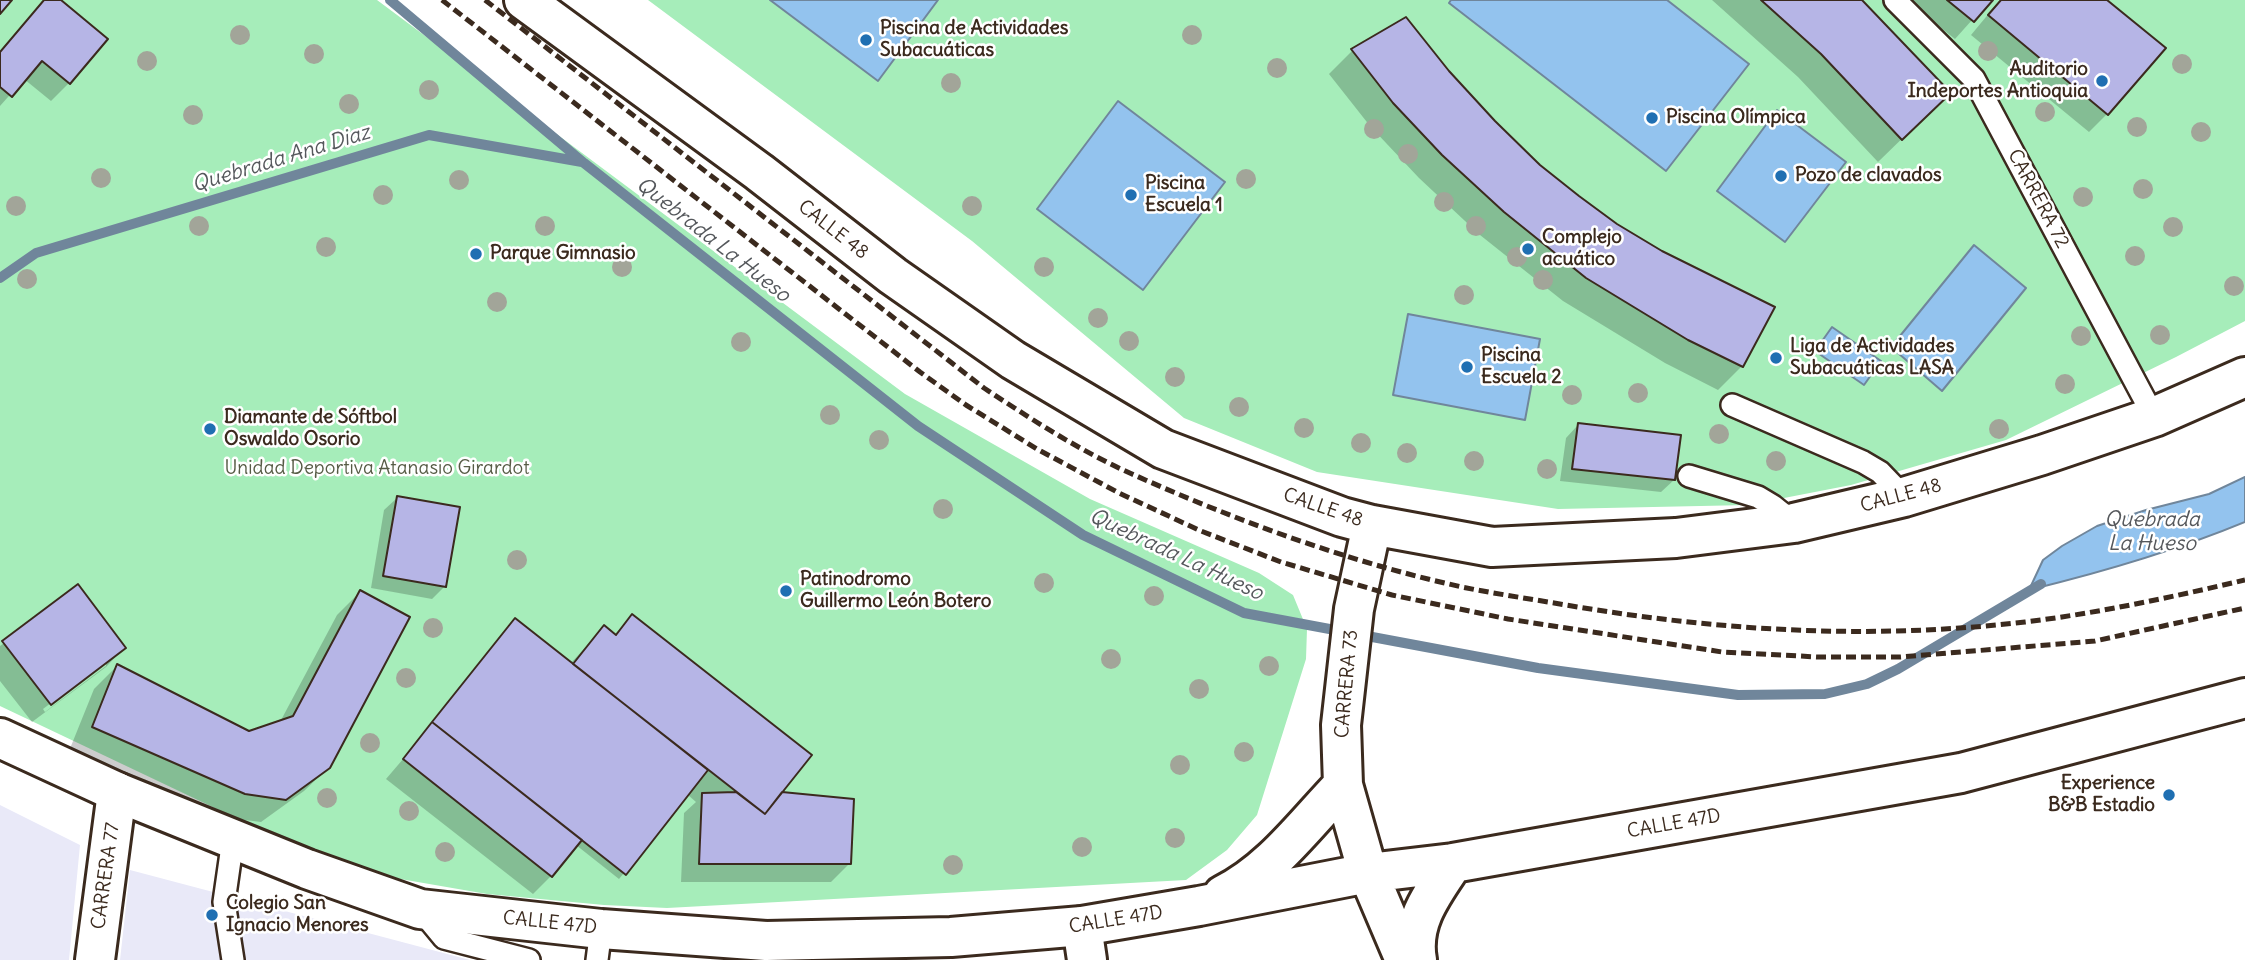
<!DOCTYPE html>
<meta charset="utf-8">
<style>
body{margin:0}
canvas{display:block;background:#fff}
</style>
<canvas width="2245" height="960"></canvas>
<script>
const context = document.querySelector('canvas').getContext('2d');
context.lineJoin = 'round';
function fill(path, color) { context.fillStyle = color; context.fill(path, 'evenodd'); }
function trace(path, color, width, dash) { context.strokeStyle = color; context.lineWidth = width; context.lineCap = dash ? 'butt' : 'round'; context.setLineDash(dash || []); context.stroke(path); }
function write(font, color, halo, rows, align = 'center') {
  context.font = font + ' Delius,sans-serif'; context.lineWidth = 5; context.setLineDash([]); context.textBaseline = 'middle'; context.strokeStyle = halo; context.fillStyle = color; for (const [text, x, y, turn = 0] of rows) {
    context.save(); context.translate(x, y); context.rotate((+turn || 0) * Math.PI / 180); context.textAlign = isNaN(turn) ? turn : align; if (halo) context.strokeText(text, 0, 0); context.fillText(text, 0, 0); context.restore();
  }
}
fill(new Path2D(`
 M0 805 80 845 69 960H0Z
 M130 870 470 960H120Z`), '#e9e9f8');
fill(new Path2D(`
 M0 0H377L905 394 1090 499 1259 573 1293 595 1307 629 1306 659 1257 815 1227 850 1186 880 667 908 604 905 487 894 331 867 322 859 0 706Z
 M648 0H2245V321L2176 357 2006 440 1851 485 1748 505 1558 509 1317 472 1184 418 972 241Z`), '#a6edba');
const water = new Path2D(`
 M770 0H938L878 81Z
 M1451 0H1667L1749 64 1666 171 1449 3Z
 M1118 101 1225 182 1143 290 1037 209Z
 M1777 110 1846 162 1785 242 1717 191Z
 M1974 245 2026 288 1942 391 1891 347Z
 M1408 314 1540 339 1525 420 1393 395Z
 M1832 327 1881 361 1864 385 1815 351Z
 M2245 477V522C2175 551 2103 572 2029 590L2043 560 2062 546 2097 526 2146 510 2209 494Z`);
fill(water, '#93c3ee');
trace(water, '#70869b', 2);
fill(new Path2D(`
 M45 0H58L69 83 51 101 24 79 0 106V51Z
 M1712 0H1860L1949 93 1878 162 1798 77Z
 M1906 0H1990L1955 39Z
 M2000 0H2104L2107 114 2089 132 1971 35Z
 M1406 20 1448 72 1494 123 1742 366 1718 390 1665 363 1563 301 1480 235 1419 178 1370 126 1329 74 1352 51Z
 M1578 425 1674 480 1661 492 1560 481 1566 438Z
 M397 498 445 586 432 599 371 588 384 510Z
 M360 592 329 767 304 791 261 822 221 817 69 751 94 689 117 666 248 733 280 722 337 615Z
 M632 616 779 794 850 863 831 882H681L684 813 696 802 688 795 619 879 576 845 551 876 533 894 386 779 427 731 570 664 604 627 614 635Z
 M4 643 124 648 106 667 32 722 0 681V646ZM106 661V666L45 712 43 709Z`), '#0003');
trace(new Path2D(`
 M390 0 584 163 918 426 1083 535 1244 613 1538 668 1738 695 1825 694 1867 684 1898 669 2041 584
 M0 278 36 253 429 135 582 162`), '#70869b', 10);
const building = new Path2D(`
 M0 0H12L0 14Z
 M44 0H61L108 39 70 84 42 61 12 97 0 87V52Z
 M1761 0H1862L1951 93 1902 140 1821 54Z
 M1947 0H1993L1974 22Z
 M2001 0H2107L2166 48 2108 115 1988 15Z
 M1406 17 1449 71 1495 121 1540 165 1579 196 1617 224 1662 251 1775 307 1743 367 1688 340 1586 278 1504 212 1442 155 1393 103 1351 49Z
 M1578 423 1681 435 1675 480 1572 469Z
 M397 496 460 507 446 587 383 576Z
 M78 584 126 648 51 705 2 641Z
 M360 590 410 617 330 768 286 800 245 794 92 727 117 664 249 731 293 716Z
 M632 614 812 755 765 814 573 664 604 625 616 635Z
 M515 618 708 770 626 875 432 722Z
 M432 722 582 840 552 877 403 759Z
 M736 792 765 814 782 792 854 799 851 864H699L702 793Z`);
fill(building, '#b6b5e6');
trace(building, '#3b2a1e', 2);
const lane = new Path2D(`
 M1895 0 1974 79 2154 417
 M1732 405 1863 462 1880 472 1904 497
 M1689 476 1758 497 1773 506 1794 523
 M233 839 224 902 233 960
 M420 909 444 938 529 960
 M597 960 601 929`);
const street = new Path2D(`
 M1082 926 1087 960
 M95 960 117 792`);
const secondary = new Path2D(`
 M524 0 759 172 893 276 1013 360 1163 449 1342 517 1372 525 1492 547 1676 538 1794 523 1904 497 2042 455 2154 417 2245 377
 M1372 525 1354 609 1341 725 1343 785 1368 873 1405 960
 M0 738 117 792 307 869 420 909 601 929 766 941 951 937 1082 926 1199 906 1368 873 1453 863 1961 773 2245 698
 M1223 895C1272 871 1306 823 1343 785
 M1417 960C1410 922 1433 893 1453 863`);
trace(lane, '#3b2a1e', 26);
trace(street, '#3b2a1e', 44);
trace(secondary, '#3b2a1e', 44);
trace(lane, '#fff', 21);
trace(street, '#fff', 38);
trace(secondary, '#fff', 38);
trace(new Path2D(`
 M442 0 920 372 966 405 1037 449 1119 493 1201 531 1281 562 1392 595 1508 619 1722 652 1818 657H1900L2095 641 2245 608
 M485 0 984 388C1031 419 1080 451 1132 474 1237 521 1349 562 1462 587 1496 594 1531 599 1566 605 1720 631 1869 640 2025 622 2099 613 2172 597 2245 580`), '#3b2a1e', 5, [10, 5]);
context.fillStyle = '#a2a599';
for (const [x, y] of [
 [240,35],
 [1192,35],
 [1988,51],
 [314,54],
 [147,61],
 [2182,64],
 [1277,68],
 [951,83],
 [429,90],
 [349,104],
 [2045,112],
 [193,115],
 [2137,127],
 [1374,129],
 [2201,132],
 [1408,154],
 [101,178],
 [1246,179],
 [459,180],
 [2143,189],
 [383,195],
 [2083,197],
 [1444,202],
 [16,206],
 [972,206],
 [199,226],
 [545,226],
 [1476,226],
 [2173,227],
 [326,247],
 [2135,256],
 [1517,257],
 [622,267],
 [1044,267],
 [27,279],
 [1543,280],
 [2234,286],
 [1464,295],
 [497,302],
 [1098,318],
 [2160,335],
 [2081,336],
 [1129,341],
 [741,342],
 [1175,377],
 [2065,384],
 [1638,393],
 [1572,395],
 [1239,407],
 [830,415],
 [1304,428],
 [1999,429],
 [1719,434],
 [879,440],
 [1361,443],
 [1407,453],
 [1474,461],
 [1776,461],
 [1547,469],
 [943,509],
 [517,560],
 [1044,583],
 [1154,596],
 [433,628],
 [1111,659],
 [1269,666],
 [406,678],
 [1199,689],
 [370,743],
 [1244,752],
 [1180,765],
 [327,798],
 [409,811],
 [1175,838],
 [1082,847],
 [445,852],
 [953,865]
]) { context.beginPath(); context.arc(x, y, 10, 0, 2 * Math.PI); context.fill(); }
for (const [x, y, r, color] of [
 [866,40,7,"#1f6fb2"],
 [2102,81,7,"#1f6fb2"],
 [1652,118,7,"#1f6fb2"],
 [1781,176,7,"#1f6fb2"],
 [1131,195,7,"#1f6fb2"],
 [1528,249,7,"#1f6fb2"],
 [476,254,7,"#1f6fb2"],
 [1776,358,7,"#1f6fb2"],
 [1467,367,7,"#1f6fb2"],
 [210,429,7,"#1f6fb2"],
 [786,591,7,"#1f6fb2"],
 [2169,795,7,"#1f6fb2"],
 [212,915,7,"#1f6fb2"]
]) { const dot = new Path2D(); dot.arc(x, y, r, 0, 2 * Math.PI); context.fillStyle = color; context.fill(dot); trace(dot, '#fff', 2.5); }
write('bold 19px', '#3b2a1e', '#fff', [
 ["Piscina de Actividades",880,29],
 ["Subacuáticas",880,51],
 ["Auditorio",2088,70,"right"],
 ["Indeportes Antioquia",2088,92,"right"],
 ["Piscina Olímpica",1666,118],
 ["Pozo de clavados",1795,176],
 ["Piscina",1145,184],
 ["Escuela 1",1145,206],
 ["Complejo",1542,238],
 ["acuático",1542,260],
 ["Parque Gimnasio",490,254],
 ["Liga de Actividades",1790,347],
 ["Subacuáticas LASA",1790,369],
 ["Piscina",1481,356],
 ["Escuela 2",1481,378],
 ["Diamante de Sóftbol",224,418],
 ["Oswaldo Osorio",224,440],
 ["Patinodromo",800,580],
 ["Guillermo León Botero",800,602],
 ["Experience",2155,784,"right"],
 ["B&B Estadio",2155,806,"right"],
 ["Colegio San",226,904],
 ["Ignacio Menores",226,926]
], 'left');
write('19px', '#3b2a1e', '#fff', [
 ["CARRERA 72",2038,199,62],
 ["CALLE 48",833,230,38],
 ["CALLE 48",1901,496,-15],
 ["CALLE 48",1323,508,19],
 ["CARRERA 73",1347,684,-85],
 ["CALLE 47D",1674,824,-10],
 ["CARRERA 77",106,876,-82],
 ["CALLE 47D",1116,920,-9],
 ["CALLE 47D",550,923,6]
]);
write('19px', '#565b45', '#fff', [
 ["Unidad Deportiva Atanasio Girardot",377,469]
]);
write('italic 21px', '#55585c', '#fff', [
 ["Quebrada Ana Diaz",281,159,-17],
 ["Quebrada La Hueso",713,240,38],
 ["Quebrada",2152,520],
 ["La Hueso",2152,544],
 ["Quebrada La Hueso",1176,555,25]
]);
</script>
